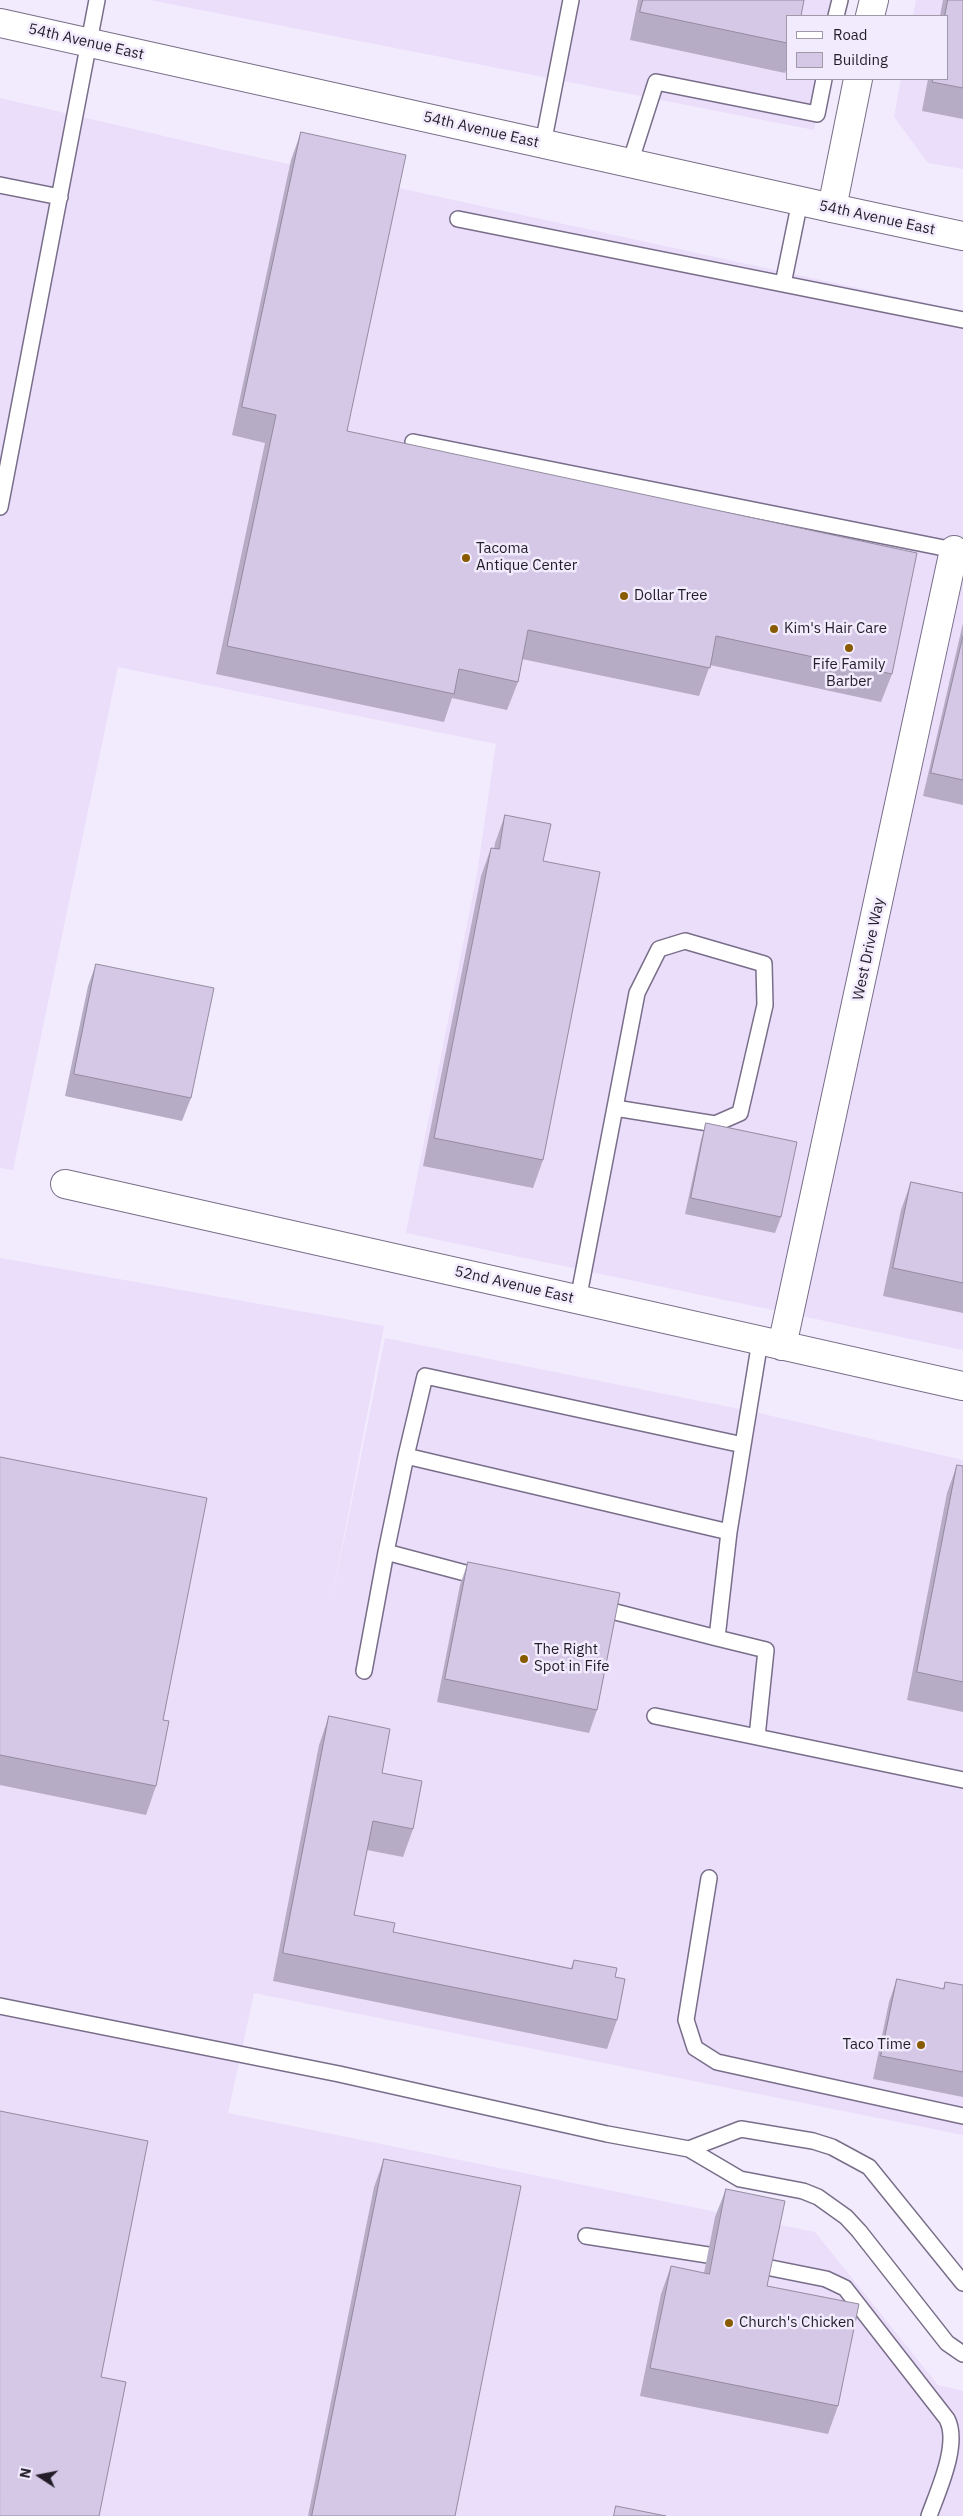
<!DOCTYPE html>
<style>
body{margin:0}
#map{position:relative;width:963px;height:2516px;overflow:hidden;background:#f2ebfd;font-family:"IBM Plex Sans",sans-serif}
canvas{display:block}
.legend{position:absolute;left:786px;top:15px;width:162px;height:65px;box-sizing:border-box;background:#f2ebfd;border:1px solid #9f99a8;margin:0;padding:6px 9px;list-style:none;font-size:15px;color:#221d28}
.legend li{display:flex;align-items:center;gap:10px;height:25px}
.legend b{width:25px;border:1px solid #9f99a8}
.north{position:absolute;left:15px;top:2451px;width:50px;height:50px;-webkit-text-stroke:4px #f2ebfd;paint-order:stroke;rotate:281deg;font-size:14px;font-weight:700;line-height:20px;text-align:center;color:#221d28}
.north::after{content:'';display:block;margin:auto;width:18px;height:22px;background:#221d28;clip-path:polygon(50% 0,100% 100%,50% 72%,0 100%)}
</style>
<div id="map">
<canvas width="963" height="2516"></canvas>
<ul class="legend">
<li><b style="height:6px;background:#fff"></b>Road</li>
<li><b style="height:14px;background:#d4c8e6"></b>Building</li>
</ul>
<div class="north">N</div>
</div>
<script>
const context = document.querySelector('canvas').getContext('2d');
context.lineJoin = 'round';
function fill(path, color) { context.fillStyle = color; context.fill(path, 'evenodd'); }
function trace(path, color, width, dash) { context.strokeStyle = color; context.lineWidth = width; context.lineCap = dash ? 'butt' : 'round'; context.setLineDash(dash || []); context.stroke(path); }
function write(font, color, halo, rows, align = 'center') {
  context.font = font + ' "IBM Plex Sans",sans-serif'; context.lineWidth = 5; context.setLineDash([]); context.textBaseline = 'middle'; context.strokeStyle = halo; context.fillStyle = color; for (const [text, x, y, turn = 0] of rows) {
    context.save(); context.translate(x, y); context.rotate((+turn || 0) * Math.PI / 180); context.textAlign = isNaN(turn) ? turn : align; if (halo) context.strokeText(text, 0, 0); context.fillText(text, 0, 0); context.restore();
  }
}
fill(new Path2D(`
 M150 0H839L836 16H787V79H824L814 130Z
 M916 0H963V169L928 163 894 117 901 79H947V16H913Z
 M0 98 224 150 963 311V1350L406 1233 477 874 496 744 118 667 13 1170 0 1168Z
 M0 1258 384 1326 330 1609 385 1338 750 1411 963 1460V2135L254 1993 228 2113 815 2232 938 2385 963 2391V2516H0Z`), '#eadefb');
const lane = new Path2D(`
 M836 16 840 0
 M543 144 571 0
 M630 163 656 82 817 114 824 79
 M0 185 60 197
 M458 219 963 320
 M783 284 800 201
 M413 442 959 551
 M0 507 97 0
 M578 1300 637 993 659 949 685 941 764 964 765 1005 740 1113 715 1124 615 1108
 M406 1456 386 1552 484 1578
 M729 1532 743 1445
 M596 1607 717 1638 729 1532 406 1456 425 1376 743 1445 760 1341
 M364 1671 386 1552
 M655 1716 757 1737 766 1650 717 1638
 M757 1737 963 1780
 M709 1878 686 2020 695 2048 717 2062 963 2116
 M0 2006 339 2074 607 2134 689 2149
 M586 2236 708 2255
 M766 2267 826 2279 845 2288 947 2419C960 2444 938 2491 929 2516
 M963 2283 869 2167 832 2147 813 2141 741 2129 689 2149 740 2179 803 2191 818 2197 846 2217 859 2231 947 2343 963 2354`);
const street = new Path2D(`
 M870 16 874 0
 M832 208 858 79
 M65 1184 963 1386
 M782 1346 954 550`);
const secondary = new Path2D(`
 M0 23 832 208 963 236`);
trace(lane, '#796e89', 18);
trace(street, '#796e89', 30);
trace(secondary, '#796e89', 30);
trace(lane, '#fff', 15);
trace(street, '#fff', 28);
trace(secondary, '#fff', 28);
fill(new Path2D(`
 M638 0H804L787 16V67L785 73 630 40Z
 M943 0H963V119L922 111 928 79H947V16H940Z
 M301 132 347 431 892 674 881 702 710 665 699 696 522 659 518 682 507 710 452 698 444 722 216 674 265 443 232 435 291 160Z
 M963 623V805L923 796Z
 M505 815 543 861V1160L533 1188 423 1166 481 876 491 848 494 849 495 843Z
 M96 964 191 1098 182 1121 65 1096 88 986Z
 M706 1123 781 1217 775 1233 685 1214 701 1140Z
 M911 1182 963 1193V1313L883 1296 901 1210Z
 M0 1457 163 1720 156 1786 146 1815 0 1785Z
 M957 1465 963 1466V1712L907 1700 947 1493Z
 M468 1562 597 1710 589 1733 437 1702 460 1585Z
 M329 1716 382 1773 413 1829 403 1857 367 1850 354 1915 393 1932 571 1968 574 1960 615 1977 617 2020 607 2049 273 1981 319 1745Z
 M897 1979 943 1989 945 1982 963 1985V2097L873 2079 889 2002Z
 M384 2159 455 2516H308L374 2187Z
 M726 2189 767 2286 838 2406 828 2434 640 2396 661 2294 671 2266 704 2273 715 2217Z`), '#b6acc6');
const building = new Path2D(`
 M643 0H804L801 16H787V43L640 12Z
 M948 0H963V88L932 82 933 79H947V16H945Z
 M301 132 406 155 347 431 917 553 892 674 716 636 710 668 528 630 518 682 459 669 454 694 227 646 276 415 242 407Z
 M963 636V780L931 773Z
 M505 815 551 824 543 861 600 872 543 1160 434 1138 491 848 499 849Z
 M96 964 214 988 191 1098 74 1074Z
 M706 1123 797 1142 781 1217 691 1198Z
 M911 1182 963 1193V1283L893 1268Z
 M0 1457 207 1498 163 1720 169 1721 156 1786 0 1755Z
 M957 1465 963 1466V1682L917 1672Z
 M468 1562 620 1593 597 1710 445 1679Z
 M329 1716 390 1729 382 1773 422 1781 413 1829 373 1821 354 1915 395 1923 393 1932 572 1969 574 1960 617 1968 615 1977 625 1979 617 2020 283 1953Z
 M897 1979 944 1989 945 1982 963 1985V2072L881 2056Z
 M0 2111 148 2141 101 2377 126 2382 99 2516H0Z
 M384 2159 521 2186 455 2516H312Z
 M726 2189 785 2201 767 2286 859 2304 838 2406 650 2368 671 2266 709 2274Z
 M616 2506 666 2516H614Z`);
fill(building, '#d4c8e6');
trace(building, '#948ca1', 1);
for (const [x, y, r, color] of [
 [466,558,5,"#895b00"],
 [624,596,5,"#895b00"],
 [774,629,5,"#895b00"],
 [849,648,5,"#895b00"],
 [524,1659,5,"#895b00"],
 [921,2045,5,"#895b00"],
 [729,2323,5,"#895b00"]
]) { const dot = new Path2D(); dot.arc(x, y, r, 0, 2 * Math.PI); context.fillStyle = color; context.fill(dot); trace(dot, '#f2ebfd', 2); }
write('15px', '#221d28', '#f2ebfd', [
 ["54th Avenue East",86,42,13],
 ["54th Avenue East",481,130,13],
 ["54th Avenue East",877,218,12],
 ["West Drive Way",869,949,-78],
 ["52nd Avenue East",514,1285,13]
]);
write('15px', '#221d28', '#f2ebfd', [
 ["Tacoma",476,549],
 ["Antique Center",476,566],
 ["Dollar Tree",634,596],
 ["Kim's Hair Care",784,629],
 ["Fife Family",849,665,"center"],
 ["Barber",849,682,"center"],
 ["The Right",534,1650],
 ["Spot in Fife",534,1667],
 ["Taco Time",911,2045,"right"],
 ["Church's Chicken",739,2323]
], 'left');
</script>
